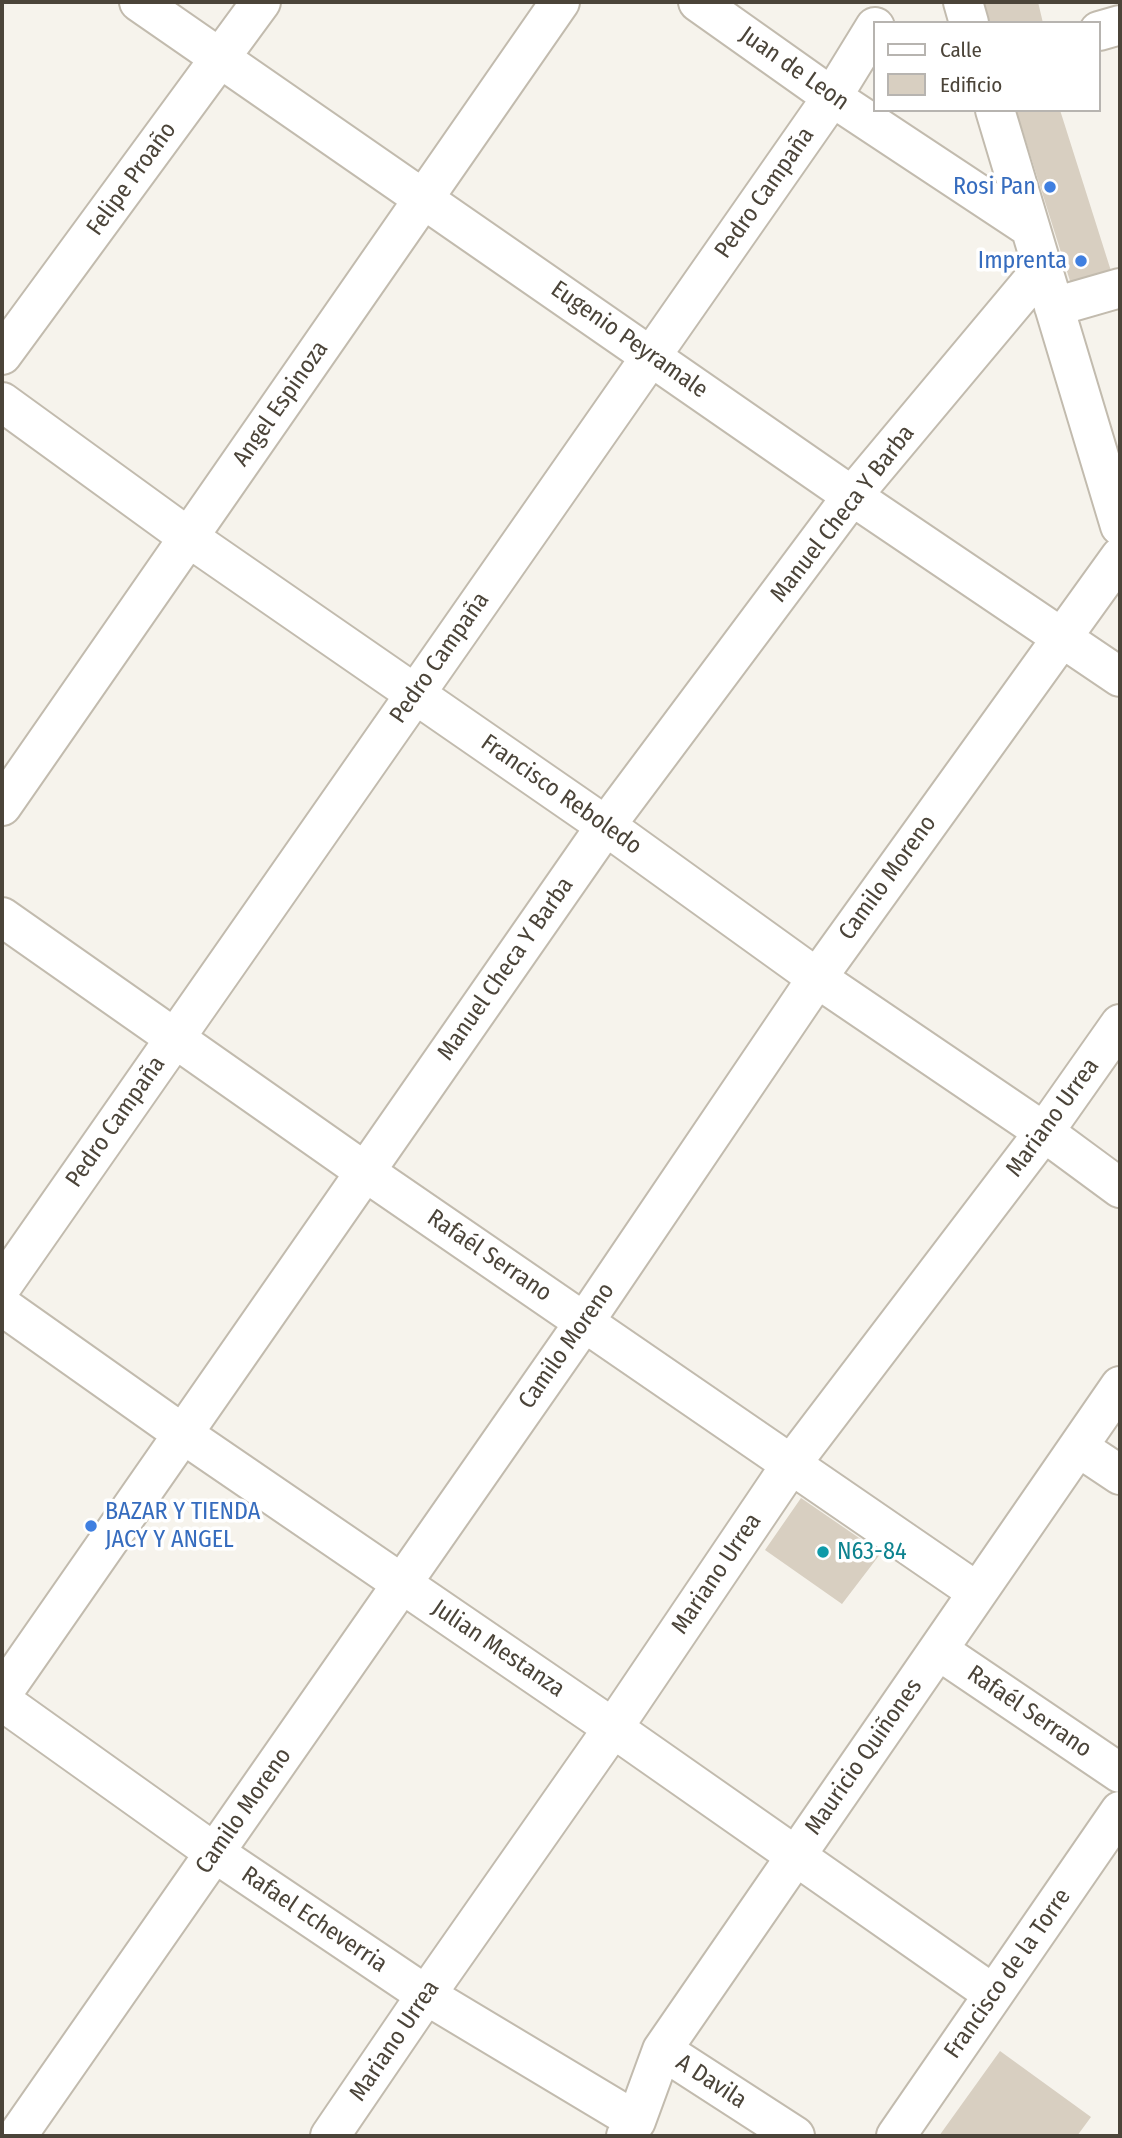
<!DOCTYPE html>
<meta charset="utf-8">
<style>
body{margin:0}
#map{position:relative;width:1122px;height:2138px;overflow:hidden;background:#f6f3ec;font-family:"Fira Sans Condensed",sans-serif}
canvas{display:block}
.frame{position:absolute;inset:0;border:4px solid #4b4439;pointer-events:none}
.legend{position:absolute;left:873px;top:21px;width:228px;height:91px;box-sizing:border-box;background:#fff;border:2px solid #b7b4b0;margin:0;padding:9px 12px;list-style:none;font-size:21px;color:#4b4439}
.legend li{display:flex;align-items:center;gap:14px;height:35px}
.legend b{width:35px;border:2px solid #b7b4b0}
</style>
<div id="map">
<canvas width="1122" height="2138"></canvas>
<div class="frame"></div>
<ul class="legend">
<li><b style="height:9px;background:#fff"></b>Calle</li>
<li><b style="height:19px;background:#d8cfc1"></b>Edificio</li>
</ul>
</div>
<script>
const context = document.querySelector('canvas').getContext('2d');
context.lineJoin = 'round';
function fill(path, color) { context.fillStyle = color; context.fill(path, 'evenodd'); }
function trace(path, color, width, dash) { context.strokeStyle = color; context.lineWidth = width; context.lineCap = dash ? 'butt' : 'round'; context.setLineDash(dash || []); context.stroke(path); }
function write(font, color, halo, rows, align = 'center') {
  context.font = font + ' "Fira Sans Condensed",sans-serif'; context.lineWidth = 7; context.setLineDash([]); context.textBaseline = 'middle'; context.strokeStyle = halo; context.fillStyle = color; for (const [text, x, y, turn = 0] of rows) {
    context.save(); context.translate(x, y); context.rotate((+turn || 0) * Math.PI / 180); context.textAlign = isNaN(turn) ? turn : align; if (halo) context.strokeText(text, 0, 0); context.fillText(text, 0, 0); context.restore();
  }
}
fill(new Path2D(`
 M981 2H1038L1043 23H986Z
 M1016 110H1060L1111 271 1071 284Z
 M801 1498 881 1553 842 1604 765 1550Z
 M1000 2051 1091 2117 1077 2136H939Z`), '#d8cfc1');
const minor = new Path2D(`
 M139 2 852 496 1120 677
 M698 2 832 97 1030 228
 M963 2 969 23
 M1099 31 1120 25
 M995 110 1120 526
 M1054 307 1120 288
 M2 355 261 2
 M2 402 188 537 606 826 817 978 1044 1132 1120 1188
 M2 806 560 2
 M2 917 364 1171 977 1592
 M2 1286 832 97 875 27
 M2 1306 183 1434 613 1728 993 1994
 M1078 1447 1120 1475
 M938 1650 1120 1773
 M2 1694 607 824 852 496 1042 269
 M2 1701 215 1853 426 1995 636 2121
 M662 2050 795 2136
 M17 2136 585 1321 817 978 1120 557
 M330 2136 426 1995 613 1728 792 1463 1044 1132 1120 1024
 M626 2136 636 2121 662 2050 1120 1386
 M896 2136 1120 1811`);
trace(minor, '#c2bbae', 42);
trace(minor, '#fff', 38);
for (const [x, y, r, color] of [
 [1050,187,7,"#3f7fe0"],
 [1081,261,7,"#3f7fe0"],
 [91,1526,7,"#3f7fe0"],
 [823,1552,7,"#0f9aa8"]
]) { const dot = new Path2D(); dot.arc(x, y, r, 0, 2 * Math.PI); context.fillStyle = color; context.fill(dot); trace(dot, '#fff', 2.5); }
write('24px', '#4b4439', '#fff', [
 ["Juan de Leon",794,69,35],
 ["Felipe Proaño",132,179,-54],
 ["Pedro Campaña",765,193,-55],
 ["Eugenio Peyramale",629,340,35],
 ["Angel Espinoza",281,404,-55],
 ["Manuel Checa Y Barba",843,514,-52],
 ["Pedro Campaña",440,658,-55],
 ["Francisco Reboledo",561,795,35],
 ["Camilo Moreno",888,878,-54],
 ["Manuel Checa Y Barba",506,969,-55],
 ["Mariano Urrea",1053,1118,-54],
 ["Pedro Campaña",116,1122,-55],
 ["Rafaél Serrano",489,1256,34],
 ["Camilo Moreno",567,1346,-55],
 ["Mariano Urrea",717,1574,-56],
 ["Julian Mestanza",498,1649,34],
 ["Rafaél Serrano",1029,1712,34],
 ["Mauricio Quiñones",864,1757,-55],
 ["Camilo Moreno",244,1811,-55],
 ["Rafael Echeverria",314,1920,34],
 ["Francisco de la Torre",1008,1974,-55],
 ["Mariano Urrea",395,2041,-56],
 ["A Davila",711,2082,33]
]);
write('24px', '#366cbe', '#fff', [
 ["Rosi Pan",1036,187],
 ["Imprenta",1067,261],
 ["BAZAR Y TIENDA",105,1512,"left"],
 ["JACY Y ANGEL",105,1540,"left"]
], 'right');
write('24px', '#0d838f', '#fff', [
 ["N63-84",837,1552]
], 'left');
</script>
